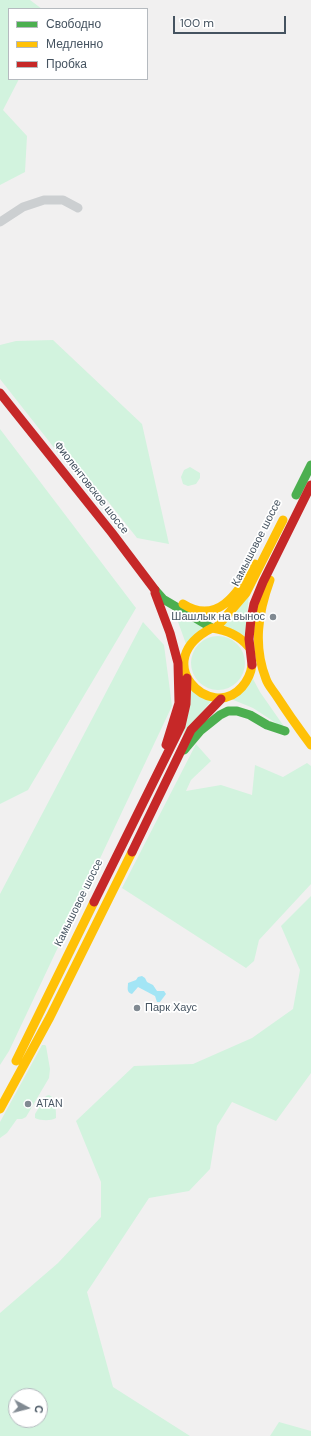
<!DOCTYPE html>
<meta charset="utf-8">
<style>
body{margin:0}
#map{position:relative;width:311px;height:1436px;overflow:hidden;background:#f1f0f0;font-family:"DM Sans",sans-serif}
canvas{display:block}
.legend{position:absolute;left:8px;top:8px;width:140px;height:72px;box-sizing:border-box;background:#fff;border:1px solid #b5babf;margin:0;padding:5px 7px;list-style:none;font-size:12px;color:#455360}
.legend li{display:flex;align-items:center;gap:8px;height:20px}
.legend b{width:20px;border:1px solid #b5babf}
.north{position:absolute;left:8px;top:1388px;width:40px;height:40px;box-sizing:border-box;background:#fff;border:1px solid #b5babf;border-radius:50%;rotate:97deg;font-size:11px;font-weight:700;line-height:16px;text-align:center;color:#455360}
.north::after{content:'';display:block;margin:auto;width:14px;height:18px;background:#818a92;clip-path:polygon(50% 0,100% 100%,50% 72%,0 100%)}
.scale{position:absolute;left:173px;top:16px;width:113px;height:18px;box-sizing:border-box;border:2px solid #455360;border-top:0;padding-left:5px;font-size:12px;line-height:14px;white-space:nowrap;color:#455360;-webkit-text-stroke:3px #fff;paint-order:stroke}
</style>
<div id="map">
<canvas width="311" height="1436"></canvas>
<ul class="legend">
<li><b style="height:5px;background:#4caf50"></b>Свободно</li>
<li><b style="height:5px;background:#ffc107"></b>Медленно</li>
<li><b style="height:5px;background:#c62828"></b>Пробка</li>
</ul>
<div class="north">С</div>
<div class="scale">100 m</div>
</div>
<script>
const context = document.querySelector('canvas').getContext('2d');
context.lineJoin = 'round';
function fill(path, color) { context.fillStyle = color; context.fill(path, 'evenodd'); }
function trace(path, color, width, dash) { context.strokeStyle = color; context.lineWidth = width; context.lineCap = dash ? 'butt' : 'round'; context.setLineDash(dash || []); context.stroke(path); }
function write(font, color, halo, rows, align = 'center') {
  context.font = font + ' "DM Sans",sans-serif'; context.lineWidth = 3.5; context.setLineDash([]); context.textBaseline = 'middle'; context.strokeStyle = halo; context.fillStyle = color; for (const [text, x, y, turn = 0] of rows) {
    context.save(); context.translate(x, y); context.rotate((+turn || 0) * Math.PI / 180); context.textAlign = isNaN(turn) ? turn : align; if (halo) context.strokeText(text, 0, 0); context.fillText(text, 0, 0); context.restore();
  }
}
fill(new Path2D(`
 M0 0H30L42 9H9V79H19L3 110 27 136 25 172 0 185Z
 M53 340 142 424 169 544 137 538 103 495 92 496 0 379V345L16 341Z
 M0 429 136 608 28 790 0 804Z
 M190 467 200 473V478L196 484 188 486 183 484 181 477 184 470Z
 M249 594 245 636 223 625Z
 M171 610 204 627 186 644 177 619Z
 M143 622 164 645 172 706 9 1051 0 1065V894Z
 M191 663a27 27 0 1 1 54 0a27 27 0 1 1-54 0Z
 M253 679 260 692 283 725 282 727 253 708 231 699Z
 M191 690 212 700 183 736Z
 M196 744 211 761 191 780 186 791 221 785 252 795 255 765 283 777 307 763 311 766V884L259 940 254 961 246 968 122 888Z
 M311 896V1073L276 1121 232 1102 217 1126 210 1169 189 1191 149 1198 87 1292 113 1387 190 1436H0V1313L58 1263 101 1217V1182L76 1121 134 1066 193 1064 252 1038 293 1009 300 970 281 926ZM16 1396H40V1420H16Z
 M42 1045H45L46 1046 50 1069 49 1078 26 1117 22 1119H17L7 1133 0 1138V1122Z
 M49 1095C56 1098 56 1110 56 1118 51 1121 41 1121 35 1118V1114L46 1096Z
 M279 1422 311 1431V1436H270Z`), '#d2f3de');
fill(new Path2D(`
 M142 976 145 978 147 982 153 985 157 991H164L166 994 160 1002H157L155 996 138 987 132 994C126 992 128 988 128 983L136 980 138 977Z`), '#a3e5f5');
trace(new Path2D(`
 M0 222 23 207 44 200H63L78 208`), '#cccfd1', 9);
trace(new Path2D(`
 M296 495 311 465
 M155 590 163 599 212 628
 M184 750 200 731 220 715 228 711H237L250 715 267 725 285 731`), '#4caf50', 9);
trace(new Path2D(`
 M270 580C258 613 253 646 266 679 268 685 272 689 276 695 287 712 299 729 311 745
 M183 604C219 627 239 590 255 564
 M216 628 246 593 283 520
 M249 647C239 635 227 630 212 628 147 661 211 723 242 687 248 680 251 673 252 665
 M16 1061 94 902
 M0 1109 50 1017 132 852`), '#ffc107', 9);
trace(new Path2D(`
 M0 393 112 533 155 590
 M155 593 170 633 178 663 179 703 166 745
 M252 665 249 639 251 619 254 604 263 582 311 485
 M132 852 191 730 221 699
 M94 902 181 726 186 704 187 678`), '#c62828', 9);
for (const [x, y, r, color] of [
 [273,617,4,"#818a92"],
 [137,1008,4,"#818a92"],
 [28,1104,4,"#818a92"]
]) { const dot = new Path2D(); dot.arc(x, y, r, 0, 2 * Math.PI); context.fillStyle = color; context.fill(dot); trace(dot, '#fff', 1.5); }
write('11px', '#455360', '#fff', [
 ["Фиолентовское шоссе",91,488,52],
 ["Камышовое шоссе",257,543,-63],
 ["Камышовое шоссе",79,903,-64]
]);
write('11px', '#455360', '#fff', [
 ["Шашлык на вынос",265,617,"right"],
 ["Парк Хаус",145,1008],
 ["ATAN",36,1104]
], 'left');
</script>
